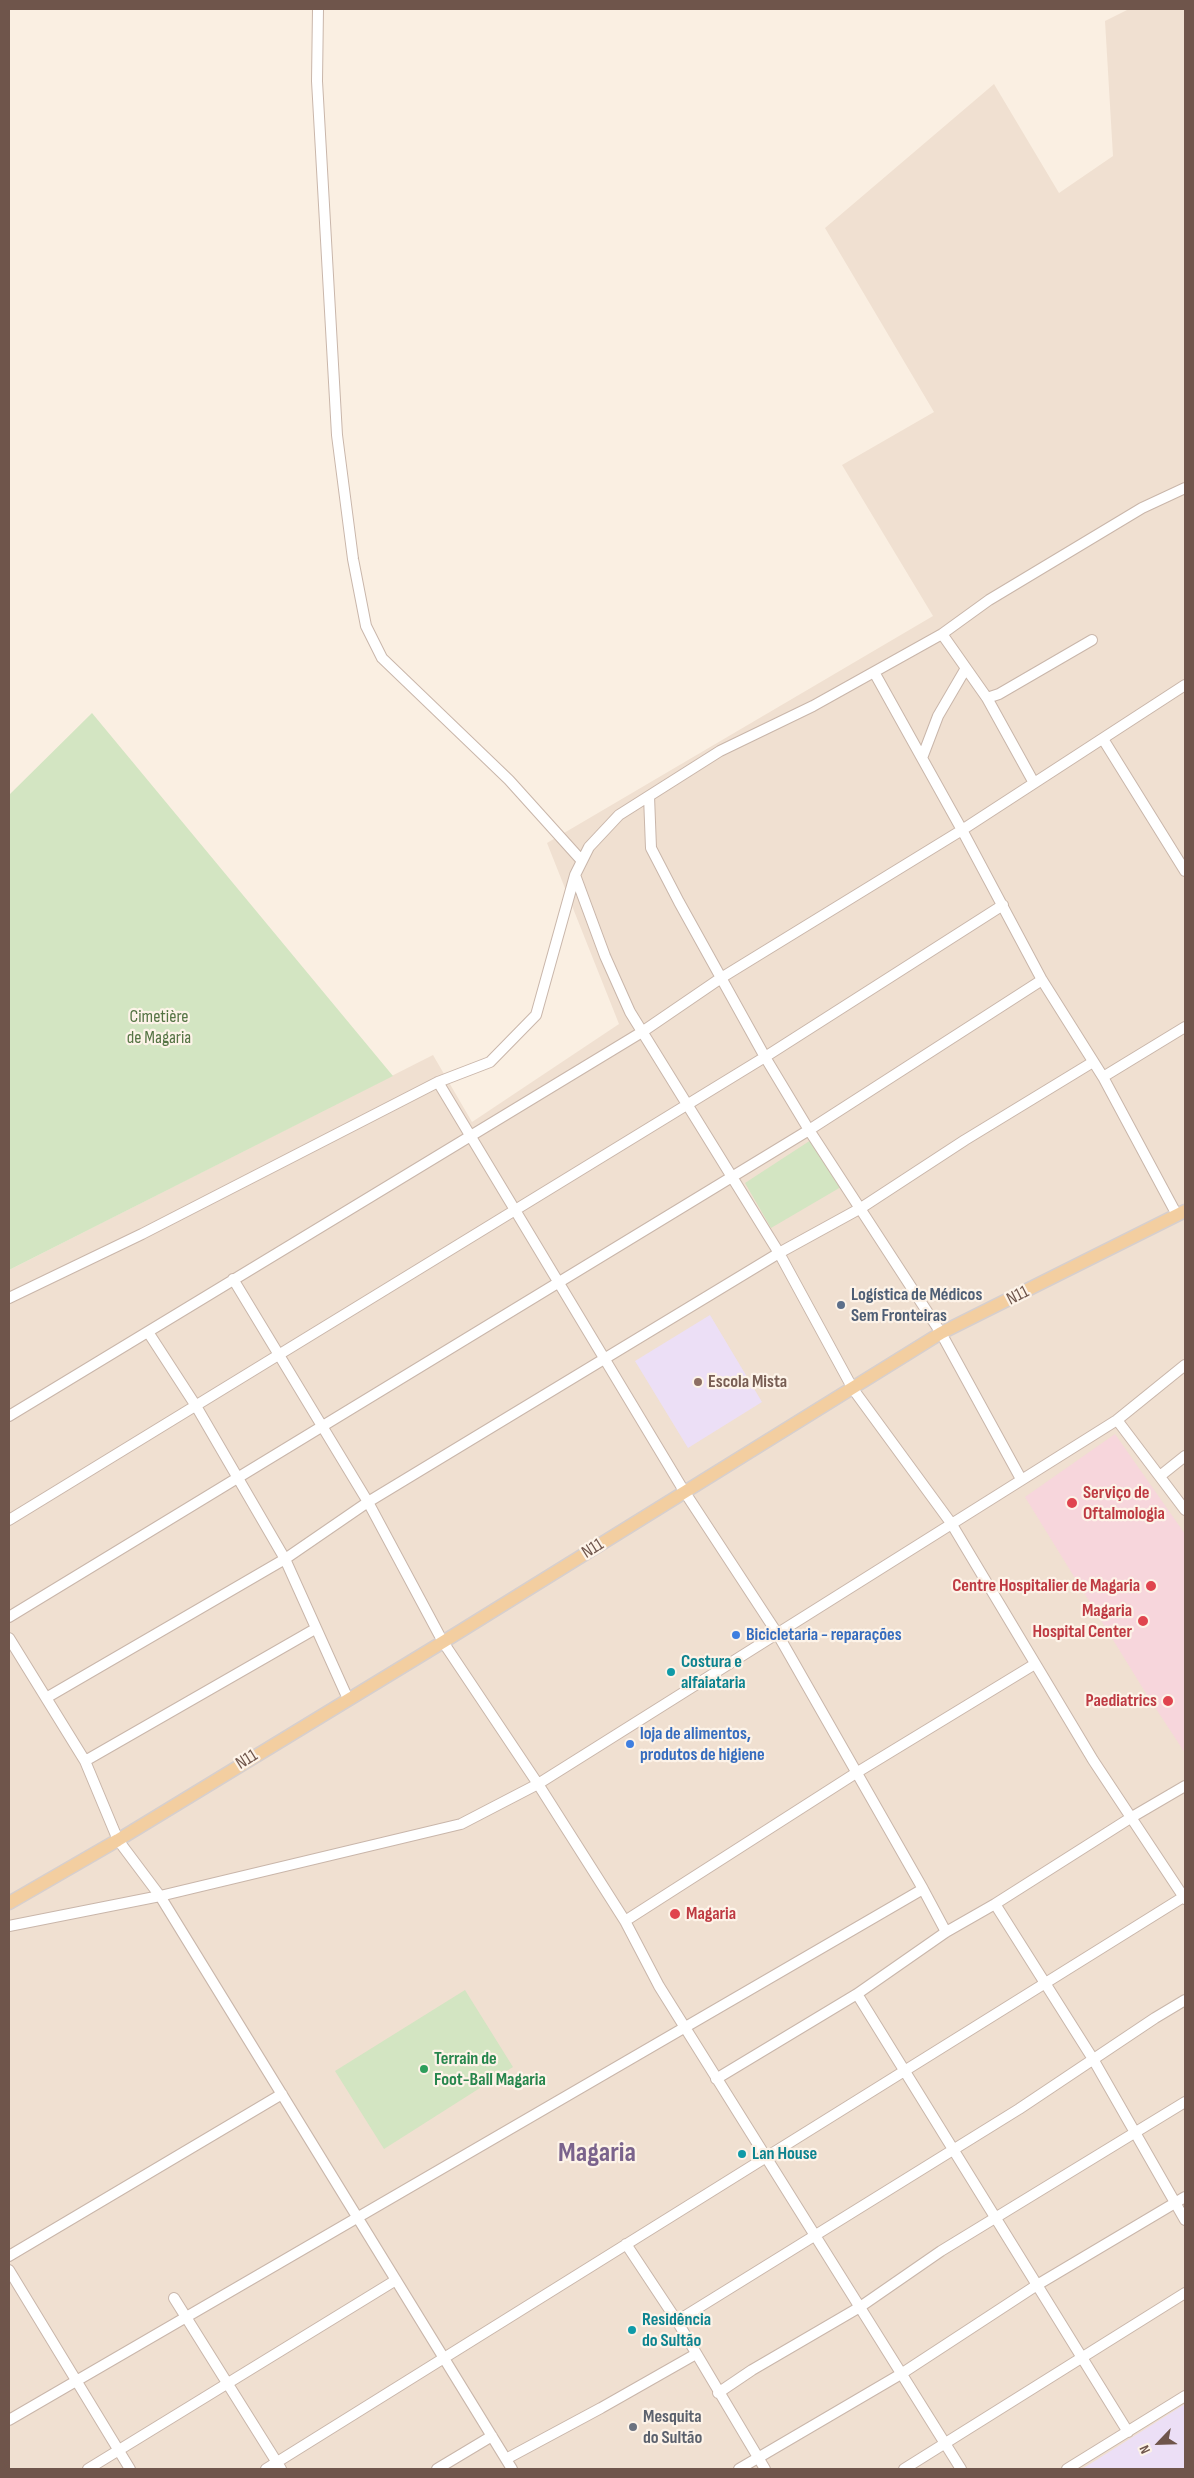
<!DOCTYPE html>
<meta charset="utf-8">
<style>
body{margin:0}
#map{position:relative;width:1194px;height:2478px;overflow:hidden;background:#faefe2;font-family:"Sofia Sans Condensed",sans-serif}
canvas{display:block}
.frame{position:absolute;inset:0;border:10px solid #6f554b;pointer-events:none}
.north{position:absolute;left:1134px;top:2418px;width:50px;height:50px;-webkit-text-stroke:4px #fdf3e8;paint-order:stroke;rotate:246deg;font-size:14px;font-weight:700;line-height:20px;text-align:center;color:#6f554b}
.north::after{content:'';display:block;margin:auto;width:18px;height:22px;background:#6f554b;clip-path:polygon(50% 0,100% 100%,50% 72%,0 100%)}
</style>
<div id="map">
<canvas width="1194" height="2478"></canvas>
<div class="frame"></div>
<div class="north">N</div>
</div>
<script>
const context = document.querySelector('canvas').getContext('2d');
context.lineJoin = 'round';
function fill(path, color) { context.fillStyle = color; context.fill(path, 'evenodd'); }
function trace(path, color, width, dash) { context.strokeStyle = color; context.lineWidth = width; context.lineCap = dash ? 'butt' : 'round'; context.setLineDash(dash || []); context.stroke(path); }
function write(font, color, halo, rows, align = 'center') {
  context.font = font + ' "Sofia Sans Condensed",sans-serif'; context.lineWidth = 4.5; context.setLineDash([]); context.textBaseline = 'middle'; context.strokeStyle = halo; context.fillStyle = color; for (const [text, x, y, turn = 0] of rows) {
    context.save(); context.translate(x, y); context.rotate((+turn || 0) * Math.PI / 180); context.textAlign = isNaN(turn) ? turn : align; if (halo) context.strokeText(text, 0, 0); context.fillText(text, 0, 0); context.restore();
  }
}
fill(new Path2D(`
 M1129 9H1185V2469H9V1270L433 1055 472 1122 619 1024 547 843 933 616 842 465 934 412 825 228 994 84 1059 193 1113 156 1105 21Z`), '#f0e0d1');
fill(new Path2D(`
 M710 1315 762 1402 688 1448 635 1361Z
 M1185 2404V2469H1082Z`), '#ecdff6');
fill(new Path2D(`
 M1115 1434 1185 1534V1753L1147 1695 1025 1497Z`), '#f7d6dc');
fill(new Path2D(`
 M92 713 393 1076 9 1270V795Z
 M811 1140 841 1187 771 1228 745 1183Z
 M465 1990 513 2067 384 2149 335 2071Z`), '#d3e5c2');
const minor = new Path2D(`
 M318 9 317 81 337 435 353 559 366 626 382 658 509 780 582 861
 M942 634 987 698 1034 783
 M874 672 962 830 1042 980 1103 1077 1177 1215
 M987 698 999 694 1092 640
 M1103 739 1185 871
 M922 758 938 716 966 668
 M649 796 651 848 679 902 765 1057 809 1130 941 1333 1021 1479
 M575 875 605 956 630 1012 779 1253 853 1389 951 1523 1093 1760 1185 1899
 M1103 1077 1185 1027
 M233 1279 368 1502 443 1642 538 1784 625 1921 659 1986 961 2469
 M9 1298 142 1234 438 1082 490 1062 536 1015 575 875 589 847 619 815 720 751 813 706 942 634 989 600 1142 508 1185 488
 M148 1332 196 1406 285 1559 348 1699
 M9 1416 642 1032 721 978 962 830 1185 685
 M1117 1420 1185 1510
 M1160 1476 1185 1456
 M9 1520 765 1057 1003 905
 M9 1617 809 1130 1042 980
 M9 1638 85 1761 118 1840 160 1896 512 2469
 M46 1698 285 1559 368 1502 779 1253 861 1208 965 1140 1093 1062
 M85 1761 315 1629
 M923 1889 946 1932
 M995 1904 1093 2059 1185 2220
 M625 1921 856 1773 1035 1664
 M9 1926 160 1896 461 1824 538 1784 1117 1420 1185 1365
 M857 1994 1128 2432
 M716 2079 857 1994 946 1932 995 1904 1132 1817 1185 1786
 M626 2244 677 2321 765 2469
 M9 2256 282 2094
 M9 2270 130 2469
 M174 2298 281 2469
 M677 2321 1019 2109 1155 2018 1185 2000
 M718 2393 752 2370 860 2307 941 2251 1185 2102
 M9 2420 923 1889 777 1633 684 1491 438 1082
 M506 2459 601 2408 696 2354
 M88 2469 396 2280
 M266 2469 1185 1896
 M437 2469 492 2436
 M739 2469 901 2374 1037 2285 1185 2197
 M904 2469 1185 2293
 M1067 2469 1185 2396`);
const major = new Path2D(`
 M9 1903 118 1840 443 1642 941 1333 1185 1211`);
trace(minor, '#c9b6aa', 12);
trace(major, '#d7cfcd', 15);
trace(minor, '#fff', 10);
trace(major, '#f3cea0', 12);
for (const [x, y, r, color] of [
 [841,1305,5,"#5c6f8a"],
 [698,1382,5,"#8d6e63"],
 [1072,1503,6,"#e0444e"],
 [1151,1586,6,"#e0444e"],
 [1143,1621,6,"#e0444e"],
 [736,1635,5,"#3f7fe0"],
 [671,1672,5,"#0f9aa8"],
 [1168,1701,6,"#e0444e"],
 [630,1744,5,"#3f7fe0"],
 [675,1914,6,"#e0444e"],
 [424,2069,5,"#2e9e5b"],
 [742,2154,5,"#0f9aa8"],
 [632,2330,5,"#0f9aa8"],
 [633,2427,5,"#6b7280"]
]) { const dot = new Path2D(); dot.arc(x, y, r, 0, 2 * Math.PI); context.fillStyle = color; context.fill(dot); trace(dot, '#fdf3e8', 2); }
write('18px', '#557444', '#fdf3e8', [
 ["Cimetière",159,1017],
 ["de Magaria",159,1038]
]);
write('bold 18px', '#4e5e75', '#fdf3e8', [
 ["Logística de Médicos",851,1295],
 ["Sem Fronteiras",851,1316]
], 'left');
write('18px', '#6f554b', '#fdf3e8', [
 ["N11",1018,1296,-27],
 ["N11",593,1549,-32],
 ["N11",247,1760,-32]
]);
write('bold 18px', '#785e54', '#fdf3e8', [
 ["Escola Mista",708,1382]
], 'left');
write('bold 18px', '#be3a42', '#fdf3e8', [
 ["Serviço de",1083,1493,"left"],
 ["Oftalmologia",1083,1514,"left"],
 ["Centre Hospitalier de Magaria",1140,1586],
 ["Magaria",1132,1611],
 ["Hospital Center",1132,1632],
 ["Paediatrics",1157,1701],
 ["Magaria",686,1914,"left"]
], 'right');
write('bold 18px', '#366cbe', '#fdf3e8', [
 ["Bicicletaria - reparações",746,1635],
 ["loja de alimentos,",640,1734],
 ["produtos de higiene",640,1755]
], 'left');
write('bold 18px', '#0d838f', '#fdf3e8', [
 ["Costura e",681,1662],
 ["alfaiataria",681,1683],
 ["Lan House",752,2154],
 ["Residência",642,2320],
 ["do Sultão",642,2341]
], 'left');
write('bold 18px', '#27864d', '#fdf3e8', [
 ["Terrain de",434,2059],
 ["Foot-Ball Magaria",434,2080]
], 'left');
write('bold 18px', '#5b616d', '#fdf3e8', [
 ["Mesquita",643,2417],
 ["do Sultão",643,2438]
], 'left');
write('bold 28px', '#7a638c', '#fdf3e8', [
 ["Magaria",597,2154]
]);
</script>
